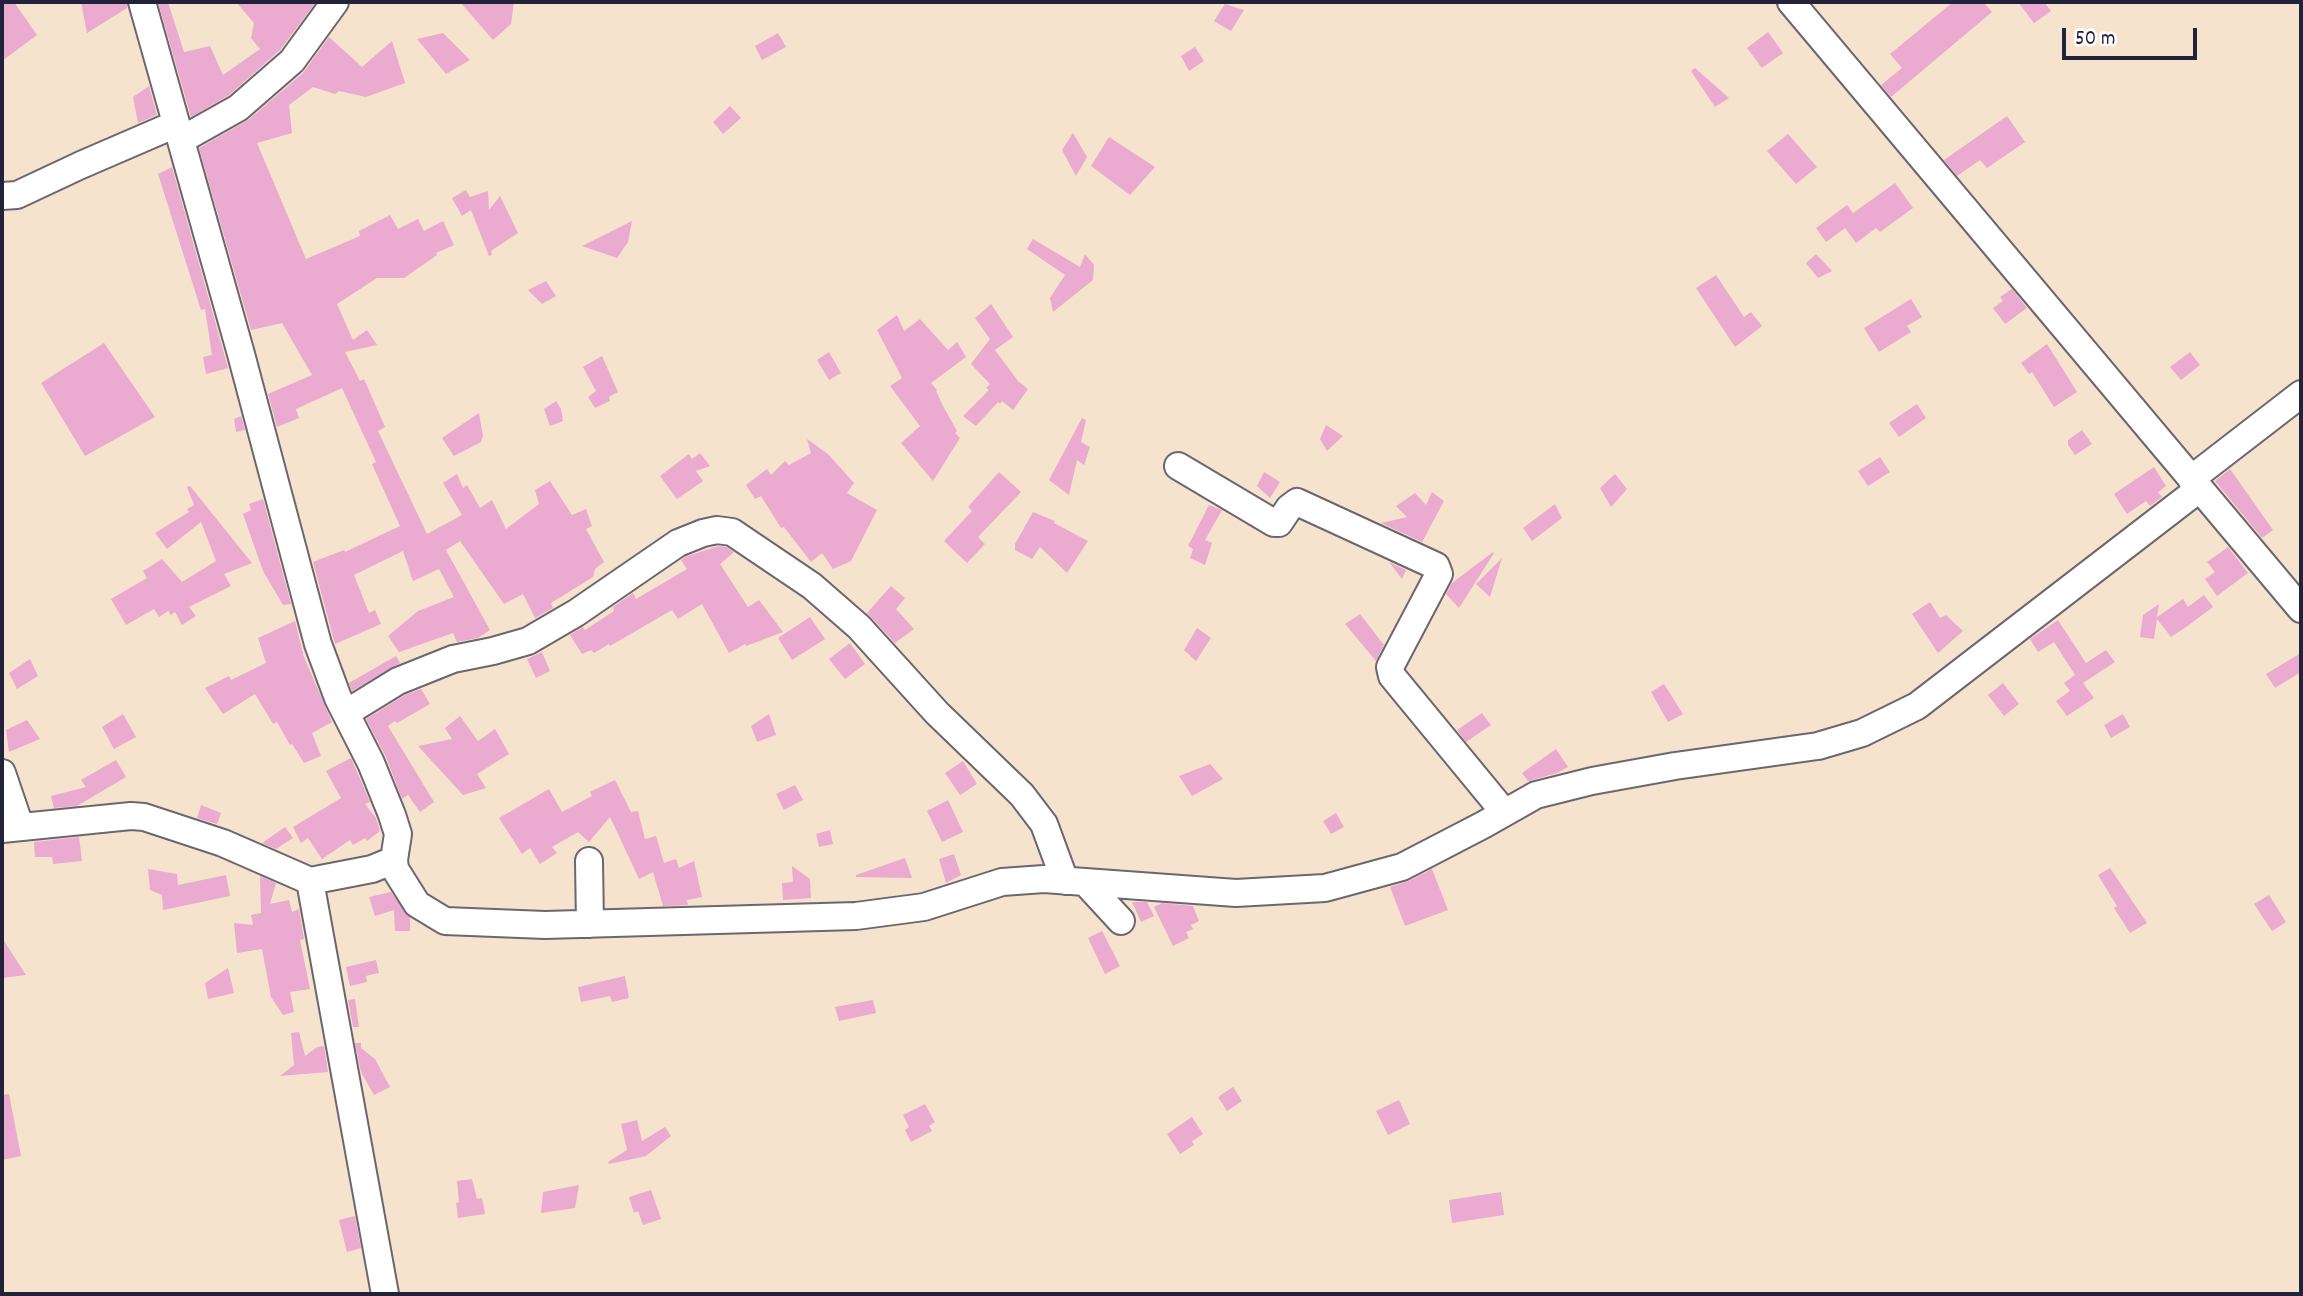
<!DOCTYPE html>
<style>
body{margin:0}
#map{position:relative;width:2303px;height:1296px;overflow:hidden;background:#f6e3cd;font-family:Dekko,sans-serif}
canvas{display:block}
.frame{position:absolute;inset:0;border:4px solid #22223b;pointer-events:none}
.scale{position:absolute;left:2062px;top:28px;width:135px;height:32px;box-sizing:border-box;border:4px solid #22223b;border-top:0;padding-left:9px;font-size:21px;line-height:24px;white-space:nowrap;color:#22223b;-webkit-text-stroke:5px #fff;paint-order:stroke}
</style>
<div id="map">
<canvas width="2303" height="1296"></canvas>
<div class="frame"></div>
<div class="scale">50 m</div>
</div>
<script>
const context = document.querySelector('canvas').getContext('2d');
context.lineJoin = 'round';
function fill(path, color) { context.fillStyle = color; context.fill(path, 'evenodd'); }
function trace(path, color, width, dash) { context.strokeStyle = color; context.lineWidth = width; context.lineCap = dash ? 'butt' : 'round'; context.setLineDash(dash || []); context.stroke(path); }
fill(new Path2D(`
 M2 2H14L37 35 2 61Z
 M81 2H127V8L87 33Z
 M158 2H168L184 52 210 46 223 75 260 49 251 38 254 23 236 2H316L280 50 229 95 191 117Z
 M460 2H514L511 24 493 40Z
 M1953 2H1983L1992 12 1891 97 1881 85 1902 68 1890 54Z
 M2018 2H2044L2051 11 2034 23Z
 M1225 4 1244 10 1231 31 1214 21Z
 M1768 32 1783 53 1762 68 1747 48Z
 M443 33 470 60 446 74 417 39Z
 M778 33 786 47 762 60 755 46Z
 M329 37 362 67 392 41 405 83 366 97 339 91 335 94 313 87 289 105 292 133 257 143 306 259 360 236 359 231 390 215 398 229 418 219 424 231 443 221 454 245 436 253 437 255 404 278H377L337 304 353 340 367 330 377 345 345 352 360 381 364 379 385 427 378 431 427 534 462 515 443 483 457 474 463 488 467 485 480 508 492 500 506 529 539 504 535 490 550 481 572 515 586 509 592 526 586 529 604 562 595 569 593 577 551 603 553 608 535 618 523 594 504 604 460 541 446 550 490 630 478 638 457 642 453 633 399 652 388 636 418 611 454 597 439 569 413 581 403 551 354 575 369 613 375 610 381 624 335 644 313 562 344 550 345 552 400 526 372 464 376 462 342 388 296 409 299 418 277 427 268 394 312 375 282 323 251 330 199 148 248 120 303 73Z
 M1195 47 1204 61 1189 71 1181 56Z
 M1695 68 1729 98 1715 107 1691 71Z
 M149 86 157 115 138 123 133 97Z
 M730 106 741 118 723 134 713 122Z
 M2007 116 2025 142 1987 168 1980 160 1957 176 1944 160Z
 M1073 133 1087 157 1076 176 1062 150Z
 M1788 134 1817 167 1796 184 1767 151Z
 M1109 137 1155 167 1130 195 1091 166Z
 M172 167 228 368 206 374 203 357 212 355 205 309 201 310 158 174Z
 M1895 183 1913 208 1880 232 1876 228 1856 243 1845 228 1826 242 1816 228 1847 205 1853 213Z
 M466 190 470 197 488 191 489 210 500 196 518 233 491 251 492 255 489 256 471 210 462 216 452 198Z
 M632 221 628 242 617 258 582 246Z
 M1033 239 1080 267 1085 254 1094 265 1093 280 1053 312 1050 298 1065 275 1027 249Z
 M1816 254 1832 271 1818 278 1806 263Z
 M1716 275 1744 317 1751 312 1762 326 1735 347 1696 288Z
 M546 281 556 296 542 304 528 290Z
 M2012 289 2027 308 2005 324 1993 308 2003 301 2000 297Z
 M1911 299 1922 317 1907 326 1911 332 1879 352 1864 328Z
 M991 304 1013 337 995 350 1018 381 1028 389 1013 410 1002 401 1000 404 998 402 976 426 963 416 989 390 986 388 990 384 971 364 990 339 975 318Z
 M897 315 904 331 920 319 948 350 957 342 966 357 931 383 937 390 936 391 943 406 957 431 955 433 960 438 933 481 901 443 920 426 890 386 902 378 877 330Z
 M104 343 155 417 85 456 41 383Z
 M2047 344 2077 392 2054 407 2032 372 2029 374 2021 363Z
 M829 352 841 373 829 380 817 360Z
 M2190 352 2200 365 2181 380 2170 367Z
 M602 356 618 392 609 397 610 401 595 408 588 397 596 391 583 367Z
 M556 401 561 409 563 421 550 426 544 409Z
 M1917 404 1926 418 1899 437 1889 423Z
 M479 413 483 436 481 442 454 456 442 438Z
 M241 416 245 430 236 432 234 419Z
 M1082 418 1086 420 1081 442 1090 447 1084 465 1077 460 1069 495 1049 480Z
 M1326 425 1343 436 1327 451 1320 439Z
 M2082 430 2092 444 2075 455 2068 445V440Z
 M807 439 828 454 854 483 847 493 877 510 851 561 833 569 822 553 811 562 784 527 781 528 761 496 755 499 746 485 767 469 771 475 785 461 789 465 811 453Z
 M700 453 710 466 696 471 703 481 677 499 660 476 689 454 692 459Z
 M1880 457 1890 472 1868 486 1858 471Z
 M2154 467 2166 486 2158 492 2162 497 2150 506 2146 501 2127 514 2114 494Z
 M2230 469 2273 530 2262 538 2215 481Z
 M999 472 1021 492 978 537 985 544 967 563 944 541 972 511 968 507Z
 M1264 472 1280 482 1270 498 1257 486Z
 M1615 474 1627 489 1611 507 1600 488Z
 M190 486 252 563 224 574 231 586 189 607 196 616 182 625 175 612 171 615 168 611 159 617 154 609 126 625 111 599 147 578 143 571 162 559 182 582 216 561 201 522 167 549 155 533 189 512 187 509 194 505 187 487Z
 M1432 492 1444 501 1422 542 1381 523 1407 517 1396 506 1415 493 1426 505Z
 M263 499 291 604 283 605 263 571 243 514 251 510 249 504Z
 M1555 504 1562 518 1532 541 1523 528Z
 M1209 505 1222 510 1205 540 1212 543 1205 565 1190 558 1193 549 1188 546Z
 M1033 512 1055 521 1054 523 1088 541 1067 573 1040 547 1032 559 1015 550V544Z
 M718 546 726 547 734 552 720 564 748 607 759 600 783 632 746 646 745 644 729 653 702 604 678 619 672 610 610 646 609 644 594 653 591 650 582 654 570 635 583 627 585 630 614 611 613 607 633 593 636 599 687 569 681 560 685 557Z
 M2228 547 2248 573 2217 596 2205 579 2215 572 2207 562Z
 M1493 552 1494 553 1459 608 1446 594 1452 583Z
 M1502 558 1490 597 1476 584Z
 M1389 562 1406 570 1402 579Z
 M891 586 905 598 896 609 914 629 895 643 867 613Z
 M2204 595 2213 607 2186 627 2171 637 2157 619 2154 639 2140 637 2143 615 2159 604 2157 617 2183 599 2188 607Z
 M1930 602 1940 618 1946 615 1963 631 1938 653 1912 614Z
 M1360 614 1384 645 1376 661 1345 624Z
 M810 617 825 639 792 660 778 638Z
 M2058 620 2086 663 2106 650 2115 662 2083 683 2094 698 2067 716 2056 701 2070 691 2064 683 2075 675 2054 642 2038 652 2030 639Z
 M295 621 304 657 332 722 312 733 321 756 304 763 292 744 290 745 277 722 273 724 255 694 223 714 205 688 229 676 231 680 266 663 258 638Z
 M1197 628 1211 638 1196 661 1184 650Z
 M850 643 865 664 845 679 829 659Z
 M542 652 550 671 536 678 527 659Z
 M2301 653V672L2275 688 2266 674Z
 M396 656 400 663 352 691 349 683Z
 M30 659 38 676 17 689 9 673Z
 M2003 683 2019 704 2004 716 1988 695Z
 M1664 684 1683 714 1668 722 1651 692Z
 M421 689 430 704 397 723 395 721 388 726 434 802 420 812 408 795 402 799 386 757 366 719 405 695Z
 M1482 713 1491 725 1466 742 1457 730Z
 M123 714 136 737 114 749 102 727Z
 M769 714 776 735 757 742 751 726Z
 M2123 714 2130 727 2111 738 2104 725Z
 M460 716 478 741 495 729 509 754 477 774 486 788 463 795 418 746 452 739 445 728Z
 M27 720 40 739 9 752 6 730Z
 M1556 749 1568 767 1557 773 1528 781 1522 773Z
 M351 758 370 802 365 804 376 818 380 831 367 841 365 838 353 845 350 840 322 859 308 838 301 843 293 827 341 798 326 771Z
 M116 760 126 777 77 806 54 808 51 796 86 787 81 780Z
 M963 761 977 784 960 795 945 773Z
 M1210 764 1223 779 1192 796 1179 776Z
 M615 780 631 812 638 811 645 839 656 836 664 863 676 859 679 868 694 861 702 897 687 900 688 905 663 906 653 872 639 879 610 817 589 842 578 832 552 847 557 853 540 864 530 848 522 854 499 818 549 789 562 812 592 796 590 792Z
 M795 785 803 800 784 810 776 794Z
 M948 800 963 832 942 842 927 811Z
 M201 805 221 813 217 824 197 818Z
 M1336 813 1344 827 1331 834 1323 821Z
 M285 827 293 838 276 849 262 843Z
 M830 830 833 844 819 847 816 834Z
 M79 837 82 861 53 864 52 857H35L34 842Z
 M954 854 961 875 946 883 939 859Z
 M905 858 912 878 856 877V875Z
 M792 866 810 879 811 898 783 900 782 883 793 882Z
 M2110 868 2147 923 2130 933 2114 908 2117 906 2098 875Z
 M148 869 177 874 178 885 226 875 230 896 163 910 162 895 150 890Z
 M1432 869 1448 910 1405 926 1390 887 1409 881Z
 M260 876 276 883 270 904 289 900 292 912 299 909 304 939 300 940 310 989 290 992 294 1012 283 1015 271 997 262 949 237 953 234 923 253 925 251 915 261 913Z
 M391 892 410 918V931H395L394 910 375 916 369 897Z
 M2269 895 2286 922 2272 931 2254 904Z
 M1132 902H1147L1154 916 1141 922Z
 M1162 903 1193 906 1199 921 1191 925 1193 929 1186 932 1189 938 1173 946 1154 907Z
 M1102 931 1120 966 1105 974 1088 938Z
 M2 938 26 975 2 978Z
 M376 960 379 973 366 976 367 982 350 986 346 967Z
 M228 968 234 993 208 999 205 983Z
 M625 976 629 998 612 1002 610 996 581 1002 578 987Z
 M355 999 359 1027H353L348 1000Z
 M873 1000 876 1013 839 1021 835 1007Z
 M299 1032 305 1056 317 1047 324 1046 328 1072 280 1076 294 1065 291 1033Z
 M355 1043H361V1048L375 1059 390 1087 374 1095 361 1072Z
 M1233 1087 1242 1101 1227 1111 1218 1097Z
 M9 1094 21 1156 2 1160V1095Z
 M1399 1100 1410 1124 1388 1135 1376 1111Z
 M925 1104 935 1122 929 1126 932 1131 911 1142 905 1130 909 1127 903 1115Z
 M1192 1117 1203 1134 1192 1141 1194 1145 1180 1154 1167 1134Z
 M637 1120 642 1141 665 1127 671 1136 646 1156 609 1164 608 1162 627 1150 621 1124Z
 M472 1179 477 1199 482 1198 485 1214 458 1218 456 1203 459 1202 457 1181Z
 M579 1185 575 1208 541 1213 543 1192Z
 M651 1190 661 1219 643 1225 638 1211 634 1213 629 1197Z
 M1501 1192 1504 1215 1452 1223 1449 1200Z
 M355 1216 361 1248 347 1252 339 1220Z`), '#ebaacf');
const minor = new Path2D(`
 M142 2 241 354 318 644 338 698 371 763 392 815 398 834 394 860 395 869 417 904 445 921 545 925 856 916 924 907 1002 882 1044 879 1236 893 1325 888 1402 867 1483 825 1536 795 1592 781 1675 766 1818 746 1862 733 1917 706 2199 489
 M1791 2 2301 609
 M181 140 238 108 292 61 335 2
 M2 196 17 195 81 165 176 124
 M1178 466 1274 523H1279L1289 508 1297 502 1436 566 1439 574 1390 667 1392 676 1504 812
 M2191 479 2301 394
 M346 713 398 681 453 659 493 651 528 641 576 613 678 543 703 533 717 530 732 532 812 586 859 627 937 713 1022 795 1044 824 1065 881
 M2 773 20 826
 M2 829 131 816 144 817 223 843 310 881 372 869 394 860
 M589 861 590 924
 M310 881 385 1294
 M1086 883 1121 921`);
trace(minor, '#6c666e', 30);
trace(minor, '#fff', 26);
</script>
